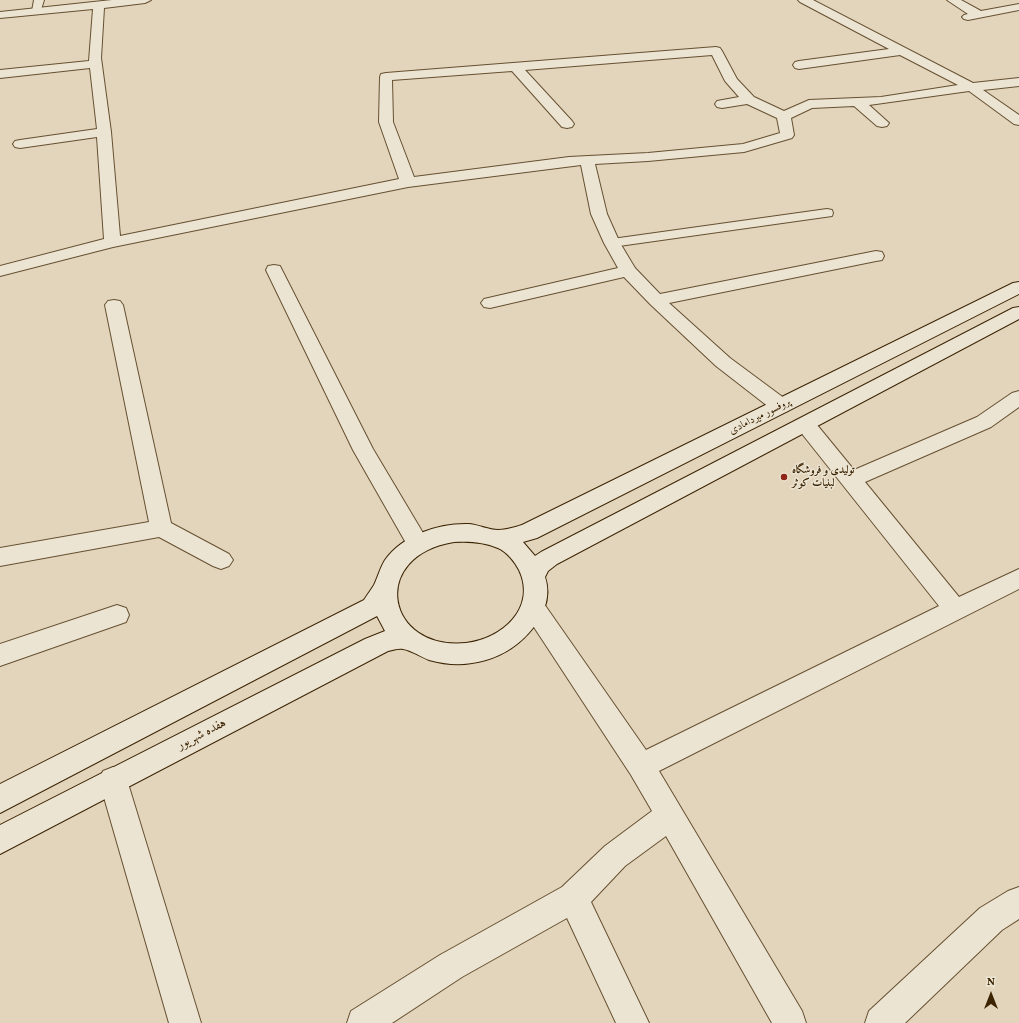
<!DOCTYPE html>
<meta charset="utf-8">
<style>
body{margin:0}
#map{position:relative;width:1019px;height:1023px;overflow:hidden;background:#e2d5bc;font-family:Vollkorn,serif}
canvas{display:block}
.north{position:absolute;left:971px;top:975px;width:40px;height:40px;-webkit-text-stroke:3px #ece4d3;paint-order:stroke;rotate:0deg;font-size:11px;font-weight:700;line-height:16px;text-align:center;color:#3c2402}
.north::after{content:'';display:block;margin:auto;width:14px;height:18px;background:#3c2402;clip-path:polygon(50% 0,100% 100%,50% 72%,0 100%)}
</style>
<div id="map">
<canvas width="1019" height="1023"></canvas>
<div class="north">N</div>
</div>
<script>
const context = document.querySelector('canvas').getContext('2d');
context.lineJoin = 'round';
function trace(path, color, width, dash) { context.strokeStyle = color; context.lineWidth = width; context.lineCap = dash ? 'butt' : 'round'; context.setLineDash(dash || []); context.stroke(path); }
function fill(path, color) { context.fillStyle = color; context.fill(path, 'evenodd'); }
function write(font, color, halo, rows, align = 'center') {
  context.font = font + ' Vollkorn,Amiri,serif'; context.lineWidth = 3; context.setLineDash([]); context.textBaseline = 'middle'; context.strokeStyle = halo; context.fillStyle = color; for (const [text, x, y, turn = 0] of rows) {
    context.save(); context.translate(x, y); context.rotate((+turn || 0) * Math.PI / 180); context.textAlign = isNaN(turn) ? turn : align; if (halo) context.strokeText(text, 0, 0); context.fillText(text, 0, 0); context.restore();
  }
}
const lane = new Path2D(`
 M34 0H44L40 13 37 14 32 11Z
 M827 209 832 210 833 213 832 216 612 247 607 246 605 243 607 240 612 239Z`);
const street = new Path2D(`
 M112 0H151L145 3 104 8 101 58 111 132 120 236 399 179 379 122 380 77 381 74 386 73 716 47 720 48 722 51 737 79 754 97 784 111 809 100 881 97 958 85 900 55 799 69 795 68 793 65 795 62 799 61 889 49 800 2 798 0H813L973 83 1019 78V86L983 90 1019 115V125L1014 124 969 91 869 105 889 123 887 126 882 127 877 126 854 106 812 108 791 118 794 135 792 138 744 152 648 161 595 164 607 214 620 243 635 268 660 294 876 251 882 252 884 256 882 260 876 261 669 303 730 358 788 401 791 406 788 411 781 413 774 411 716 366 650 304 624 277 490 308 484 307 481 303 484 299 618 268 604 243 591 214 581 165 408 187 113 247 0 276V266L104 239 97 137 20 148 15 147 13 144 15 141 20 140 97 129 90 68 0 78V70L89 61 93 9 0 18V12ZM712 55 725 81 739 97 717 101 715 104 717 107 722 108 747 104 777 118 780 133 743 144 648 153 569 157 414 177 393 122 392 80 512 71 562 127 567 128 572 127 574 124 572 121 525 70Z
 M947 0H961L981 11 1019 4V10L968 20 964 19 962 17 964 15 968 14Z
 M274 265 280 266 282 270 373 449 426 538 429 544 426 550 418 553 410 550 353 450 266 270 268 266Z
 M114 300 120 301 123 305 171 523 229 554 233 560 229 566 221 569 213 566 159 537 0 566V548L149 522 105 305 108 301Z
 M1019 391V407L991 427 865 482 959 597 1019 569V589L659 771 802 1011 806 1023H772L666 836 625 866 591 902 649 1023H616L567 918 462 977 392 1023H347L351 1011 440 955 562 887 605 846 652 811 631 775 526 615 522 608 526 601 534 598 542 601 646 750 939 606 799 430 796 425 799 420 806 418 813 420 854 470 977 417 1012 393Z
 M117 605 126 608 129 615 126 622 0 666V644Z
 M113 767 123 771 127 780 201 1023H169L99 780 103 771Z
 M1019 887V919L1002 930 905 1023H865L869 1011 980 908 1008 891Z`);
const secondary = new Path2D(`
 M1019 282V294L537 538 523 542 535 556 541 552 1013 308 1019 307V319L557 564 548 571 545 577C551 595 545 613 533 628 508 660 467 671 429 660 421 657 411 650 403 649 399 648 393 650 388 651L0 854V825L365 639 385 631 377 616 0 813V784L364 600C367 595 371 590 374 585 378 577 380 568 385 560 403 535 439 523 469 524 479 525 489 530 498 530 506 530 515 527 522 525L1013 283ZM454 542C469 541 484 542 498 548 507 552 515 562 519 570 537 608 502 639 466 643 386 651 368 556 454 542Z`);
trace(lane, '#665030', 2);
trace(street, '#665030', 2);
trace(secondary, '#3c2402', 2);
fill(lane, '#ece4d3');
fill(street, '#ece4d3');
fill(secondary, '#ece4d3');
for (const [x, y, r, color] of [
 [784,477,4,"#8f2418"]
]) { const dot = new Path2D(); dot.arc(x, y, r, 0, 2 * Math.PI); context.fillStyle = color; context.fill(dot); trace(dot, '#ece4d3', 1.5); }
write('11px', '#3c2402', '#ece4d3', [
 ["پروفسور میردامادی",760,417,-27]
]);
write('bold 11px', '#3c2402', '#ece4d3', [
 ["تولیدی و فروشگاه",792,471],
 ["لبنیات کوثر",792,484]
], 'left');
write('13px', '#3c2402', '#ece4d3', [
 ["هفده شهریور",202,735,-27]
]);
</script>
